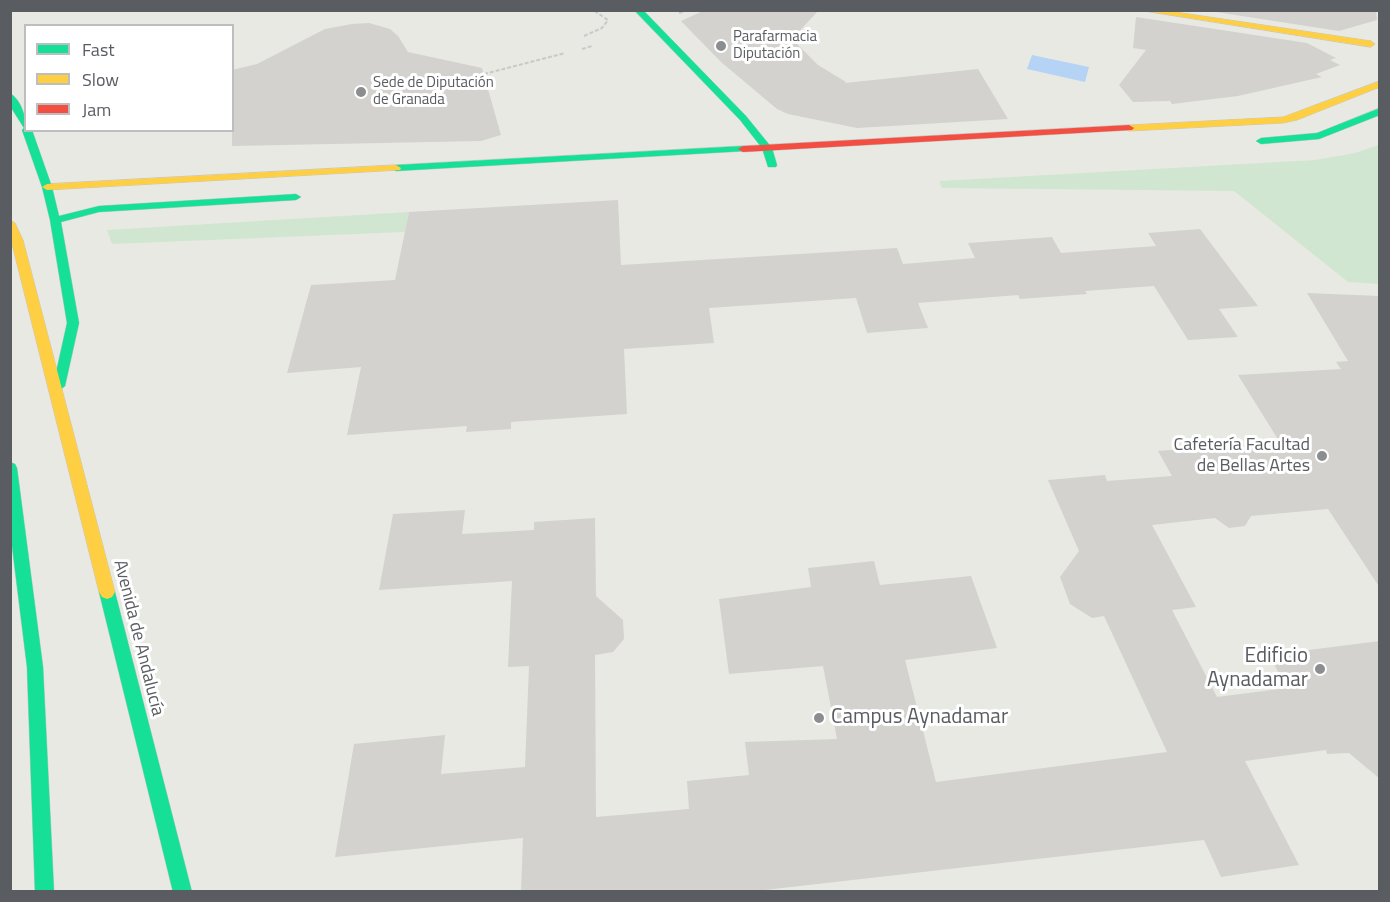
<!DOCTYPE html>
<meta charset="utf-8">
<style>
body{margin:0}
#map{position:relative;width:1390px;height:902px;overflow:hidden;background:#e9e9e3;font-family:"Titillium Web",sans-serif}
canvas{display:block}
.frame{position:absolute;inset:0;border:12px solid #595c61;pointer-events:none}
.legend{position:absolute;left:24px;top:24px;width:210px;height:108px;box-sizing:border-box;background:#fff;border:2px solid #bdbec0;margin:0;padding:8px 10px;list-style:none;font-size:18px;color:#595c61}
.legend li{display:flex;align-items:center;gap:12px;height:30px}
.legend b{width:30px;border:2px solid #bdbec0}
</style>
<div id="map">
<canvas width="1390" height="902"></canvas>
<div class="frame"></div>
<ul class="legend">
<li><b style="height:8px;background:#16e098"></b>Fast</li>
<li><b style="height:8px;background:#ffcf43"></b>Slow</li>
<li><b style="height:8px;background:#f24e42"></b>Jam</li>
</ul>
</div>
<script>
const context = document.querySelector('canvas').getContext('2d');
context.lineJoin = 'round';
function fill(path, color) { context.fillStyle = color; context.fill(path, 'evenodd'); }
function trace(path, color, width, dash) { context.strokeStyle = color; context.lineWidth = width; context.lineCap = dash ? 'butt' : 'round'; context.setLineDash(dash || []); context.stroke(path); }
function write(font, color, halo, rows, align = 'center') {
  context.font = font + ' "Titillium Web",sans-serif'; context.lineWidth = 6; context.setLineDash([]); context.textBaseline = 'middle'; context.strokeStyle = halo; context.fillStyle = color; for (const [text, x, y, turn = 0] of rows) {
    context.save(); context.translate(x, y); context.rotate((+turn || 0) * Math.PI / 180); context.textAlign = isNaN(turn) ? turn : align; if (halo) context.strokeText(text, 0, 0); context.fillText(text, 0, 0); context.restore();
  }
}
fill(new Path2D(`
 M1379 145V284L1348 282 1234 191 942 188 939 181 1315 160 1355 153Z
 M409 212 405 232 112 244 107 230Z`), '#d1e6d0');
fill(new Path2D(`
 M1032 55 1089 67 1085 82 1027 69Z`), '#b5d3f5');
fill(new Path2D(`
 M705 10H819L792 39 818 65 846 82 845 83 978 69 1008 119 857 128 788 114 777 109 721 62 681 21Z
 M1203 10H1376L1377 20 1339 31Z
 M1136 17 1307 43 1336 58 1330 60 1340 65 1316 74 1322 77 1238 96 1172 104 1170 101 1133 102 1119 85 1146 50 1133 48Z
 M352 24 369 23 390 29 398 36 408 52 482 68 501 135 481 141 232 146V70L257 64 325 29Z
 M618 200 621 265 897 248 903 264 975 258 968 243 1052 237 1061 253 1156 246 1148 233 1200 229 1258 306 1219 309 1238 337 1188 340 1154 286 1085 291 1087 294 1020 299 1018 295 918 303 928 328 867 333 856 298 709 308 714 343 624 349 627 414 511 422V429L466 432 467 426 347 435 361 367 287 373 311 285 395 280 409 212Z
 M1307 293 1380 296V588L1328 509 1251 516 1245 526 1229 528 1215 518 1152 525 1196 607 1172 610 1217 697 1287 688 1269 655 1380 641V779L1349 753 1327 754 1326 750 1245 761 1299 865 1221 877 1204 840 756 891H521L523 838 335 857 354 744 445 735 441 774 525 767 529 666 508 667 512 581 379 590 393 514 465 510 462 534 534 530V522L595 518 596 596 623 620 624 639 613 652 595 655 596 817 689 809 687 781 749 775 745 742 837 739 823 666 729 674 719 599 811 587 808 568 874 561 880 585 971 576 997 648 905 660 936 782 1167 752 1104 616 1092 618 1070 604 1060 577 1079 551 1048 480 1105 475 1107 481 1172 476 1158 451 1279 441 1238 375 1341 369 1336 362 1348 361Z`), '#d3d2ce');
const fast = new Path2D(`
 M634 10H643L746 116 772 148 777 165 776 167H768L762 148 740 120Z
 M10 93C22 101 26 117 26 130H32L52 187 59 216 99 206 296 194 301 197 296 200 99 212 61 222 79 323 65 386 59 391 55 389 53 386 67 323 50 220 42 187 22 130 24 128 10 106Z
 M1380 108V115L1319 139 1261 144 1256 141 1261 138 1317 133Z
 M743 146 748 149 746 151 396 171 391 168 396 165Z
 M10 462 15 464 17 468 43 667 54 892H35L27 667 10 530Z
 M107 585 112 587 115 592 192 892H173L99 592 102 587Z`);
const slow = new Path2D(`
 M1138 10H1162L1371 41 1375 44 1371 47Z
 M1380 81V87L1297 120 1283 123 1129 131 1124 128 1129 125 1283 117Z
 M396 165 401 168 400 170 47 190 42 187 47 184Z
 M10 220 15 223 23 240 115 592 112 597 107 599 102 597 99 592 10 236Z`);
const jam = new Path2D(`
 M1129 125 1134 128 1132 130 743 152 738 149 743 146Z`);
trace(fast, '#c6c6c5', 1);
trace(slow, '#c6c6c5', 1);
trace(jam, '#c6c6c5', 1);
trace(new Path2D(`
 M679 13 689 10
 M584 36 602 28 608 20 593 10
 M582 49 592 46
 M484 74 565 53`), '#c6cbc8', 2, [4, 2]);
fill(fast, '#16e098');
fill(slow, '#ffcf43');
fill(jam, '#f24e42');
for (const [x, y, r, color] of [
 [721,46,6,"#8b8d8e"],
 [361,92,6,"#8b8d8e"],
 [1322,456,6,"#8b8d8e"],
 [1320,669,6,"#8b8d8e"],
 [819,718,6,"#8b8d8e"]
]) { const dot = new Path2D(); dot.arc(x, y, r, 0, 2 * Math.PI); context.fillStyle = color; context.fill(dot); trace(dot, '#fff', 2); }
write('15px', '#595c61', '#fff', [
 ["Parafarmacia",733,37],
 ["Diputación",733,54],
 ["Sede de Diputación",373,83],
 ["de Granada",373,100]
], 'left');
write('18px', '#595c61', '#fff', [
 ["Cafetería Facultad",1310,446],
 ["de Bellas Artes",1310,467]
], 'right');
write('18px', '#595c61', '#fff', [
 ["Avenida de Andalucía",138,638,76]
]);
write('21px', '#595c61', '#fff', [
 ["Edificio",1308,657],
 ["Aynadamar",1308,681],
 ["Campus Aynadamar",831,718,"left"]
], 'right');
</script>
